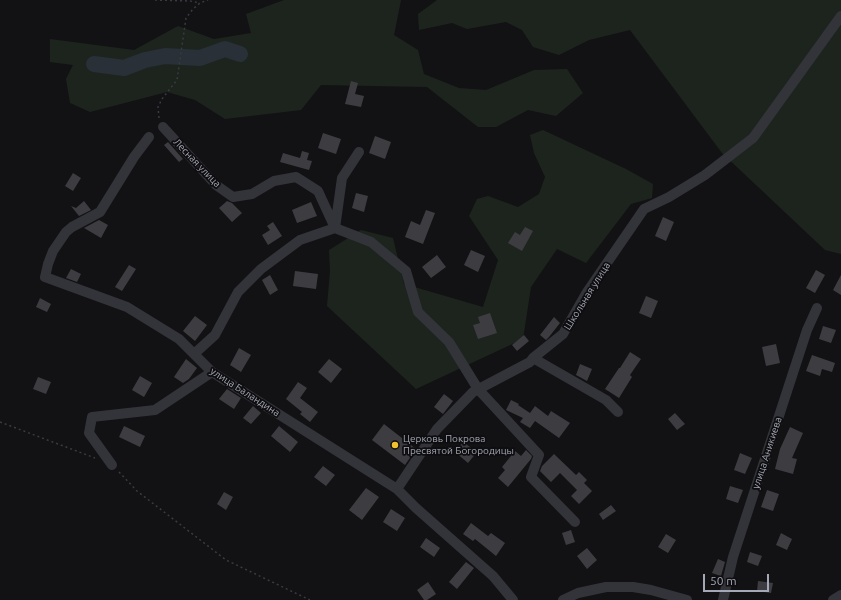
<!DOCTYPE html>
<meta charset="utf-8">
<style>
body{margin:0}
#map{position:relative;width:841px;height:600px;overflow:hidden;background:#121214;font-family:Ubuntu,sans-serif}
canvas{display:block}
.scale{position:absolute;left:703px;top:574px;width:66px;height:18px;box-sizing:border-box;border:2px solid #a4a7b5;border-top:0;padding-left:5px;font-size:12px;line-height:14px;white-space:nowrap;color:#a4a7b5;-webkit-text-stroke:3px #0e0d0f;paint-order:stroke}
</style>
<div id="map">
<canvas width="841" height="600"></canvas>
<div class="scale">50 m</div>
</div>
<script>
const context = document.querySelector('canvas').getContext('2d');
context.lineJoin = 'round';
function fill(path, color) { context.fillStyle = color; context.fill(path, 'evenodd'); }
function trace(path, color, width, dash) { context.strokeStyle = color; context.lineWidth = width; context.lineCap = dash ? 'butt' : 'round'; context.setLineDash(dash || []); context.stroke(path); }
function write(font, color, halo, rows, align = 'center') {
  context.font = font + ' Ubuntu,sans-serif'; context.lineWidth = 3.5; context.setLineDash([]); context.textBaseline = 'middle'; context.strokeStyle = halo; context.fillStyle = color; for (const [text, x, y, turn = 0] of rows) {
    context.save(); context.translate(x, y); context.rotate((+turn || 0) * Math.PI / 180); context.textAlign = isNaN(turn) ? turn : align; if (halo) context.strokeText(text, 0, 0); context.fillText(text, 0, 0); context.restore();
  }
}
fill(new Path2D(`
 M284 0H401L394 35 418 50 424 74 459 88 486 90 534 70 567 69 583 93 556 116 528 110 496 127H478L427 87 321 85 301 110 225 119 195 100 167 92 90 112 70 103 66 79 73 65 50 62V39L134 50 178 26 214 39 251 33 246 14Z
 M437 0H841V254L825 250 722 153 630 30 589 40 559 55 533 47 522 30 506 22 467 29 452 23 419 30 418 14Z
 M543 130 626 169 653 184 652 198 631 204 586 263 557 249 531 287 523 339 416 389 327 306 330 271 329 250 361 230 393 238 404 284 483 307 498 260 469 216 477 199 488 196 518 207 539 194 545 177 534 153 530 135Z`), '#1d241e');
trace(new Path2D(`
 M94 64 124 68 145 60 165 56 200 58 225 49 240 54`), '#293038', 16);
fill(new Path2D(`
 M351 81 358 83 355 94 364 96 361 107 345 104Z
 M323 133 341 139 336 154 318 148Z
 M375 136 391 142 385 159 369 153Z
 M168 142 183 159 179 162 164 145Z
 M302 151 309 153 307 160 312 161 309 170 280 162 283 153 300 158Z
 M73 173 81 178 73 191 65 186Z
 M356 193 368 196 364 212 352 208Z
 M84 201 91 210 79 216 71 206 76 208Z
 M227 201 232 203 242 213 232 222 219 208Z
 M311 202 317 216 297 223 292 210Z
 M426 210 435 213 423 244 405 237 411 221 420 225Z
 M663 217 674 222 666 241 655 236Z
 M99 220 108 225 101 238 84 228Z
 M273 222 282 236 268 245 262 235 270 230 267 226Z
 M525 227 533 231 522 251 508 243 515 232 520 235Z
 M471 250 485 256 478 272 464 265Z
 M437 255 446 267 431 278 422 267Z
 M129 265 136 269 122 291 115 287Z
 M71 269 81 274 77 282 66 278Z
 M816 270 825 275 815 293 806 288Z
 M295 271 318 274 316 289 293 286Z
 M270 275 278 290 270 295 262 280Z
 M841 275V295L833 290Z
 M646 296 658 301 651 318 639 313Z
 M40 298 51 304 47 312 36 307Z
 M490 313 497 333 478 339 473 325 480 323 478 317Z
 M195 316 207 325 195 341 183 331Z
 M554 317 560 323 549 337 546 340 540 335Z
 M823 326 836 330 831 343 819 339Z
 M524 335 529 341 517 351 512 345Z
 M776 344 780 363 766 366 762 347Z
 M239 348 251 355 241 372 230 365Z
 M630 352 641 359 630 375 632 377 619 398 605 389 619 368H620Z
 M812 355 835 363 832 372 822 369 820 376 806 371Z
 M186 359 197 368 189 379 183 383 174 377Z
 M329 359 342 369 331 383 318 372Z
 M580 364 592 369 587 381 576 375Z
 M140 376 152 383 144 397 132 390Z
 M38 377 51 382 46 394 33 389Z
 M298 382 307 388 300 398 318 412 310 422 300 414 302 412 286 399Z
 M227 389 241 398 234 409 219 399Z
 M444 394 453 401 443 414 434 407Z
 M511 400 519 404 518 405 530 413 535 406 548 416 551 411 570 423 559 438 535 421 530 428 520 422 523 418 506 410Z
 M253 406 261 413 251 424 243 418Z
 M675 413 685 424 677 430 668 419Z
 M384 424 416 449 405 465 372 440Z
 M124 426 145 436 140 447 119 437Z
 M279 426 298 442 290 452 271 436Z
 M790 427 803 433 792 458 797 459 793 474 775 469 780 449Z
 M463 442 477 452 468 463 455 452Z
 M526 450 532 456 531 459 508 487 498 478 505 470 502 467 515 451 521 456Z
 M740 453 752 458 745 474 734 470Z
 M554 454 576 475 579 472 587 480 584 483 592 491 579 504 571 496 577 490 560 473 551 482 540 471 542 466Z
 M323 466 335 475 326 486 314 477Z
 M730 486 743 490 738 503 726 499Z
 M366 488 379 497 362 520 349 510Z
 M767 490 779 494 773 511 761 507Z
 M224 492 233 497 226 510 217 504Z
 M611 505 616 511 603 520 599 514Z
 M391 509 405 518 397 531 383 522Z
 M471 523 488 536 491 533 505 543 496 556 475 539 473 541 463 534Z
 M571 530 575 542 566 545 562 533Z
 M781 533 792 539 787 550 776 545Z
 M666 534 676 540 668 553 658 547Z
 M426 538 440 548 434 557 420 547Z
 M587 548 597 560 587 569 577 556Z
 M750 552 762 556 758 566 747 562Z
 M718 559 725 562 721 576 712 573Z
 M466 562 474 568 457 589 449 582Z
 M758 581 773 583 771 593 757 591Z
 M428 582 436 594 427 600H424L417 590Z`), '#3d3c41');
trace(new Path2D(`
 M155 0 190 1 200 3
 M159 118 158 107 162 99 177 80 186 18 193 9 200 3 208 0
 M0 422 95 458
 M119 472 137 491 226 560 310 600`), '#393b40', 1.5, [2, 3]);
trace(new Path2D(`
 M163 127 216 185 233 197 252 194 274 181 296 177 318 191 335 228 371 242 406 271 418 312 449 342 478 389 539 455 531 477 575 522
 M149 137 134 157 100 212 72 227 66 232 53 251 48 264 45 277 127 307 179 339 212 372 397 489 416 508 493 576 513 600
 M194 354 215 335 238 292 261 269 300 240 335 228 342 178 359 152
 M533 358 606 400 618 412
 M112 465 89 433 92 417 155 410 212 372
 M397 489 437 429 473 392 530 362 533 358 563 334 587 292 644 209 669 197 705 175 753 138 841 16
 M563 600 578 593 606 587H633L651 590 687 600
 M723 600 733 557 807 330 817 308
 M833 600 841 595`), '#333439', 10);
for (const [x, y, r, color] of [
 [395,445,4,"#f2c22c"]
]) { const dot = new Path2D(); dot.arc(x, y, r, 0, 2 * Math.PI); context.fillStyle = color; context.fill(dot); trace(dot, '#0e0d0f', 1.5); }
write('10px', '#a4a7b5', '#0e0d0f', [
 ["Лесная улица",197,163,46],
 ["Школьная улица",587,296,-58],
 ["улица Баландина",245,392,33],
 ["улица Аникиева",767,453,-72]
]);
write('10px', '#a4a7b5', '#0e0d0f', [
 ["Церковь Покрова",403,439],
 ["Пресвятой Богородицы",403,451]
], 'left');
</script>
